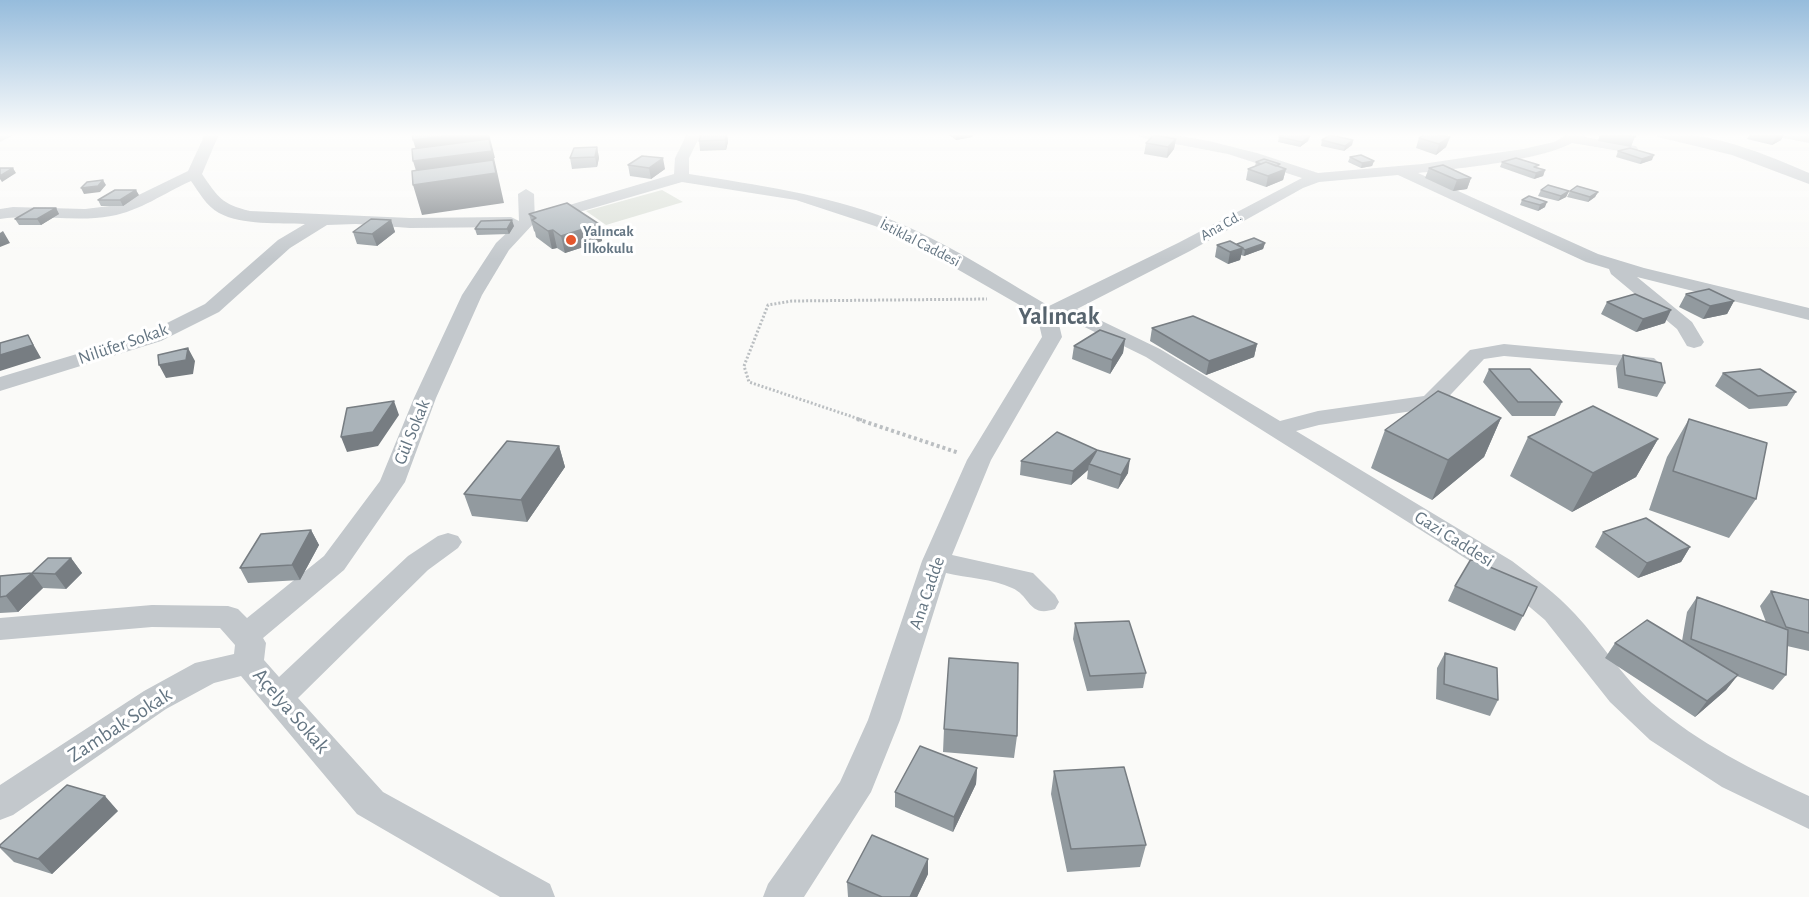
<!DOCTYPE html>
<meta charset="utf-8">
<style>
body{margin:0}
canvas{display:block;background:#fafaf8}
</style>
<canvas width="1809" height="897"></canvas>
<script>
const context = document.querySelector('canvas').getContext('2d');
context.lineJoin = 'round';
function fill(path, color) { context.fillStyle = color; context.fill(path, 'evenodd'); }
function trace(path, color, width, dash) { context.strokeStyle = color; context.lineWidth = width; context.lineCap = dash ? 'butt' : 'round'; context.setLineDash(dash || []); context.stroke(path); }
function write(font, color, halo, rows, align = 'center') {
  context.font = font + ' "Alegreya Sans",sans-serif'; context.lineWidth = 6; context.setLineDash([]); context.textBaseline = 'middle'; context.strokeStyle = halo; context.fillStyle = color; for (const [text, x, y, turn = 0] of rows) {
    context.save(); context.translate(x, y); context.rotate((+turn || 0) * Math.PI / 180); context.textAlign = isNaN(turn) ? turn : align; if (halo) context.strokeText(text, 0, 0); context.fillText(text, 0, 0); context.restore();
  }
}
fill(new Path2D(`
 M662 190 683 202 606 225 586 211Z`), '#dadfd7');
trace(new Path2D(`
 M862 420 749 382 744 366 768 305 792 301 987 299`), '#bbbfc2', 3, [2, 2]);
trace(new Path2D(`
 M857 419 959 453`), '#bbbfc2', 4, [3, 3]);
fill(new Path2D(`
 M0 134H15L0 142Z
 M205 134H219L202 174C218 197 221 204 250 211L410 218 511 217 519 221 518 194 526 189 534 194 535 222 509 250 482 295 436 398 405 482 344 570 263 638 266 643 264 660 279 677 408 556 438 536 448 533 458 536 462 542 458 548 428 570 298 698 383 792 550 884 555 897H500L357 814 241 676 214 683 166 709 13 815 0 820V785L144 691 195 663 234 654 235 645 220 628 152 627 0 640V618L152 605 228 606 238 609 247 618 324 556 380 481 414 398 462 295 496 243 513 227 410 228 356 224 327 225 290 248 219 312 161 341 0 391V377L147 333 205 304 278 240 305 224C280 223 241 225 219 213 206 206 199 192 191 181 164 193 140 211 111 216 74 223 37 213 0 219V209L13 207 85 209 118 205 188 171Z
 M687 134H701L689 158V174C757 185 824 194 889 219 945 241 997 276 1049 306L1178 243 1302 178 1228 154 1143 138 1136 134H1168L1209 141 1257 153 1318 173 1422 164 1523 149 1554 142 1569 134H1586L1584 137 1636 146 1638 149 1636 152 1631 153 1572 143C1542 160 1456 169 1418 173L1598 254 1644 268 1809 308V320L1637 277 1692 322 1704 342 1701 346 1694 348 1687 346 1677 329 1611 274 1609 269 1586 262 1398 175 1319 182 1303 188 1190 251 1077 309 1160 349 1280 421 1318 411 1424 396 1470 350 1504 344 1654 358 1658 362 1654 366 1647 368 1504 356 1484 359 1439 407 1319 425 1296 431 1512 561C1534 578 1556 593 1575 614 1602 643 1622 677 1652 703 1698 743 1754 771 1809 796V829L1722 787 1650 740 1610 702 1545 620 1492 575 1146 357 1060 315 1057 316 1062 337 991 460 952 555 1033 573 1055 595 1059 602 1055 609C1028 618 1031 596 1012 588 993 579 967 578 946 573L900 720 871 792 804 897H763L768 884 840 782 868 720 922 561 967 460 1042 337 1037 315 903 238 875 226 796 200 682 182 545 222 537 217 539 214 674 174 675 158Z
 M1656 134C1707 130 1763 153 1809 173V184L1732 155 1658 137Z
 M1776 134 1809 135V143L1778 137Z`), '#c3c8cc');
fill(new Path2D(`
 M701 134H727L728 142 726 150 700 151 699 141Z
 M948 134H973L972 137 956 140Z
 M1600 134H1636L1631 147 1598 141Z
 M1750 134H1784L1781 140 1772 145 1747 139Z
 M1310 136 1308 141 1300 147 1278 142 1279 137Z
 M1450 137 1446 147 1436 155 1416 148 1419 138Z
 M1176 139 1174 149 1167 158 1144 154 1146 143Z
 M1322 140H1353L1352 145 1344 151 1321 146Z
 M597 147 599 158 597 167 572 169 570 158Z
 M1618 151 1652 160 1640 164 1616 157Z
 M1350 157 1374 161 1372 166 1361 168 1348 162Z
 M1256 162 1279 167 1286 169 1283 180 1266 187 1246 180 1248 169 1255 166Z
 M1502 162 1538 168 1545 170 1543 176 1534 179 1500 167Z
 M628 165 665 169 651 179 630 176Z
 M1429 168 1471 178 1467 189 1453 191 1425 178Z
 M1541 190 1569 191 1566 197 1558 201 1538 196Z
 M1570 191 1598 192 1595 197 1588 202 1567 197Z
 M139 195 123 206H101L98 200Z
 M1529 196 1545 207 1538 211 1520 205 1522 200Z
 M56 208 59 214 41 225H19L15 219Z
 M529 214 599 224 602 241 565 253 557 248 552 249 536 237 535 232 534 231Z
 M391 220 395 232 377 246 357 244 353 232Z
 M514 226 509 234 477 235 475 229Z
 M1265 243 1263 249 1244 256 1241 255 1240 260 1228 264 1215 257 1217 245H1237V244Z
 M1686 294 1734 301 1727 314 1703 319 1679 307Z
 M1607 302 1665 323 1636 332 1601 314Z
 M1152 328 1257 344 1254 357 1206 375 1150 341Z
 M1125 339 1123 353 1110 374 1072 359 1074 346Z
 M1623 355 1665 383 1657 397 1618 388 1616 368Z
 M1489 369 1562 402 1555 416H1512L1483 382Z
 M1723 373 1796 392 1787 406 1749 409 1715 386Z
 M1501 418 1484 457 1432 500 1371 468 1385 430Z
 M1689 419 1756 499 1729 538 1649 510 1667 457Z
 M1057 432 1128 473 1118 489 1087 479 1088 470 1071 485 1020 475 1021 461Z
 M1528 437 1658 439 1636 477 1572 512 1510 476Z
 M559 446 565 467 527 522 472 516 464 494Z
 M311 530 319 545 300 580 248 583 240 568Z
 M1603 532 1690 547 1681 562 1638 578 1595 547Z
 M71 558 82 573 66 589 43 588 18 612 0 613V576L32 573Z
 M1455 586 1523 616 1515 631 1448 601Z
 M1771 591 1809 600V651L1787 646 1786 675 1773 690 1737 676 1726 690 1695 717 1605 658 1615 643 1682 641 1687 612 1697 597 1766 622 1760 606Z
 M1075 623 1146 673 1143 688 1087 691 1073 639Z
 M1445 653 1498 700 1490 716 1436 699 1437 668Z
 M944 729 1017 736 1014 758 943 752Z
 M977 768 976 784 953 832 895 807V792Z
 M1054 771 1146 845 1140 867 1067 872 1051 794Z
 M118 811 52 874 14 862 0 848V845Z
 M928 859V874L917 897H848L847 882Z`), '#929a9f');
fill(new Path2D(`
 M460 134H489L495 158H494L504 203 422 215 413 185 420 184 413 161 419 160 413 140Z
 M727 134 728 142 726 150 725 140Z
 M956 134H973L972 137 956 140Z
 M1780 134H1784L1781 140 1772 145 1777 135Z
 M1310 136 1308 141 1300 147 1302 142Z
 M1450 137 1446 147 1436 155 1439 144Z
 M1176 139 1174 149 1167 158 1168 147Z
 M1353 140 1352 145 1344 151 1345 146Z
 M597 147 599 158 597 167 595 157Z
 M1654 155 1652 160 1640 164 1642 159Z
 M663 158 665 169 651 179 649 168Z
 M1374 161 1372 166 1361 168 1362 163Z
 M13 168 16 173 2 182 0 179V176Z
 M1286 169 1283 180 1266 187 1268 176Z
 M1545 170 1543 176 1534 179 1536 173Z
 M1471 178 1467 189 1453 191 1457 180Z
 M103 180 106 185 100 192 84 194 81 188Z
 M136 190 139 195 123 206 120 200Z
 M1569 191 1566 197 1558 201 1561 196Z
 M1598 192 1595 197 1588 202 1590 197Z
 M1547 202 1545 207 1538 211 1540 205Z
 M56 208 59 214 41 225 37 219Z
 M391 220 395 232 377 246 372 234Z
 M512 220 514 226 509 234 507 229Z
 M599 224 602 241 565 253 561 236Z
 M553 230 557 248 552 249 548 231Z
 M3 231 10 243 0 247V233Z
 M1265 243 1263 249 1244 256 1245 250Z
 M1243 248 1240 260 1228 264 1230 252Z
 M1734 301 1727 314 1703 319 1710 306Z
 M1671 310 1665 323 1636 332 1643 319Z
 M28 335 41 358 0 371V355Z
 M1125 339 1123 353 1110 374 1112 360Z
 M1257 344 1254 357 1206 375 1209 361Z
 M188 348 195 361 193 374 166 378 159 365Z
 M394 401 399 415 378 446 347 452 341 437Z
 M1501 418 1484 457 1432 500 1448 460Z
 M1658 439 1636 477 1572 512 1593 473Z
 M559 446 565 467 527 522 521 500Z
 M1097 450 1089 464 1088 470 1071 485 1073 471Z
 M1130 459 1128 473 1118 489 1121 475Z
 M311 530 319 545 300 580 292 565Z
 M1690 547 1681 562 1638 578 1647 563Z
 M71 558 82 573 66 589 55 574Z
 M32 573 43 588 18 612 6 596Z
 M1738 675 1726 690 1695 717 1707 701Z
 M977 768 976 784 953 832 954 817Z
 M105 796 118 811 52 874 38 859Z
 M928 859V874L917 897H910Z`), '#777d82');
const building = new Path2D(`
 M412 134H460L413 140Z
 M701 134H727L725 140 699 141Z
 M1284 134H1298L1310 136 1302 142 1279 137Z
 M1425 134H1436L1450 137 1439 144 1419 138Z
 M1617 134H1636L1635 137Z
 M1154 135 1176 139 1168 147 1146 143Z
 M1330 135 1353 140 1345 146 1322 140Z
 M489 139 492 151 413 161 412 149Z
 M597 147 595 157 570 158 574 148Z
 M1630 148 1654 155 1642 159 1618 151Z
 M1361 155 1374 161 1362 163 1350 157Z
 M642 156 663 158 649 168 628 165Z
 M1516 158 1539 165 1534 167 1545 170 1536 173 1502 162Z
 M1264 159 1280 164 1276 166 1266 162 1261 164 1256 162Z
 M493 160 496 173 413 185 412 171Z
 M1266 162 1286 169 1268 176 1248 169Z
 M1443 165 1471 178 1457 180 1429 168Z
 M0 168H13L0 176Z
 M103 180 98 186 81 188 87 182Z
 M1548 185 1569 191 1561 196 1541 190Z
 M1577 186 1598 192 1590 197 1570 191Z
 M115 190H136L120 200H98Z
 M1529 196 1547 202 1540 205 1522 200Z
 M567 203 599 224 561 236 553 230 548 231 532 220 536 218 529 214Z
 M34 208H56L37 219H15Z
 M371 219 391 220 372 234 353 232Z
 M512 220 507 229H475L481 221Z
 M1254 238 1265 243 1245 250 1237 244Z
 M1230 241 1243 248 1230 252 1217 245Z
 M1709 289 1734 301 1710 306 1686 294Z
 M1635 294 1671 310 1643 319 1607 302Z
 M1193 316 1257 344 1209 361 1152 328Z
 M1100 330 1125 339 1112 360 1074 346Z
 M28 335 33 345 0 355V343Z
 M188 348 186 360 159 365 158 355Z
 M1623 355 1661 363 1665 383 1625 375Z
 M1489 369H1530L1562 402H1518Z
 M1760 369 1796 392 1758 396 1723 373Z
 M1438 391 1501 418 1448 460 1385 430Z
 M394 401 373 432 341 437 347 408Z
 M1593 406 1658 439 1593 473 1528 437Z
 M1689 419 1767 443 1756 499 1673 471Z
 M1057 432 1097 450 1130 459 1121 475 1089 464 1097 450 1073 471 1021 461Z
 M507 441 559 446 521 500 464 494Z
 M1646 518 1690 547 1647 563 1603 532Z
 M311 530 292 565 240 568 261 534Z
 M48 558H71L55 574 32 573 6 596 0 597V576L32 573Z
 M1471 559 1537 587 1523 616 1455 586Z
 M1771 591 1809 600V633L1786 627Z
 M1697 597 1788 630 1786 675 1691 639Z
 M1647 620 1738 675 1707 701 1615 643Z
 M1129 621 1146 673 1090 676 1075 623Z
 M1445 653 1497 668 1498 700 1444 684Z
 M949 658 1018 663 1017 736 944 729Z
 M920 746 977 768 954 817 895 792Z
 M1124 767 1146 845 1071 849 1054 771Z
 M67 785 105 796 38 859 0 847V845Z
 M872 835 928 859 910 897H882L847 882Z`);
fill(building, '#aab3b9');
trace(building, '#777d82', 1.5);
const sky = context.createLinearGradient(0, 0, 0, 259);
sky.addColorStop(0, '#96bcdc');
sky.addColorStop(0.52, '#fdfdfc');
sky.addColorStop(1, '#fdfdfc00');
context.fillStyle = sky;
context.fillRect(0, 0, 1809, 259);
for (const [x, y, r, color] of [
 [571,240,6,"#e4572e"]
]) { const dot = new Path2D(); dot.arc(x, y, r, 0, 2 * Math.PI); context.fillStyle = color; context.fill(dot); trace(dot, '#fff', 2); }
write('15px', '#657683', '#fff', [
 ["Ana Cd.",1221,226,-29],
 ["İstiklal Caddesi",920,243,27]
]);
write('bold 15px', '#657683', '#fff', [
 ["Yalıncak",583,231],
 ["İlkokulu",583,248]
], 'left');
write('18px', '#657683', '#fff', [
 ["Nilüfer Sokak",123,344,-19],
 ["Gül Sokak",412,432,-68],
 ["Gazi Caddesi",1454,539,32],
 ["Ana Cadde",927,593,-71]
]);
write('21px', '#657683', '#fff', [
 ["Açelya Sokak",291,711,49],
 ["Zambak Sokak",120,725,-33]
]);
write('bold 24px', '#57646e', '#fff', [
 ["Yalıncak",1059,317]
]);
</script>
